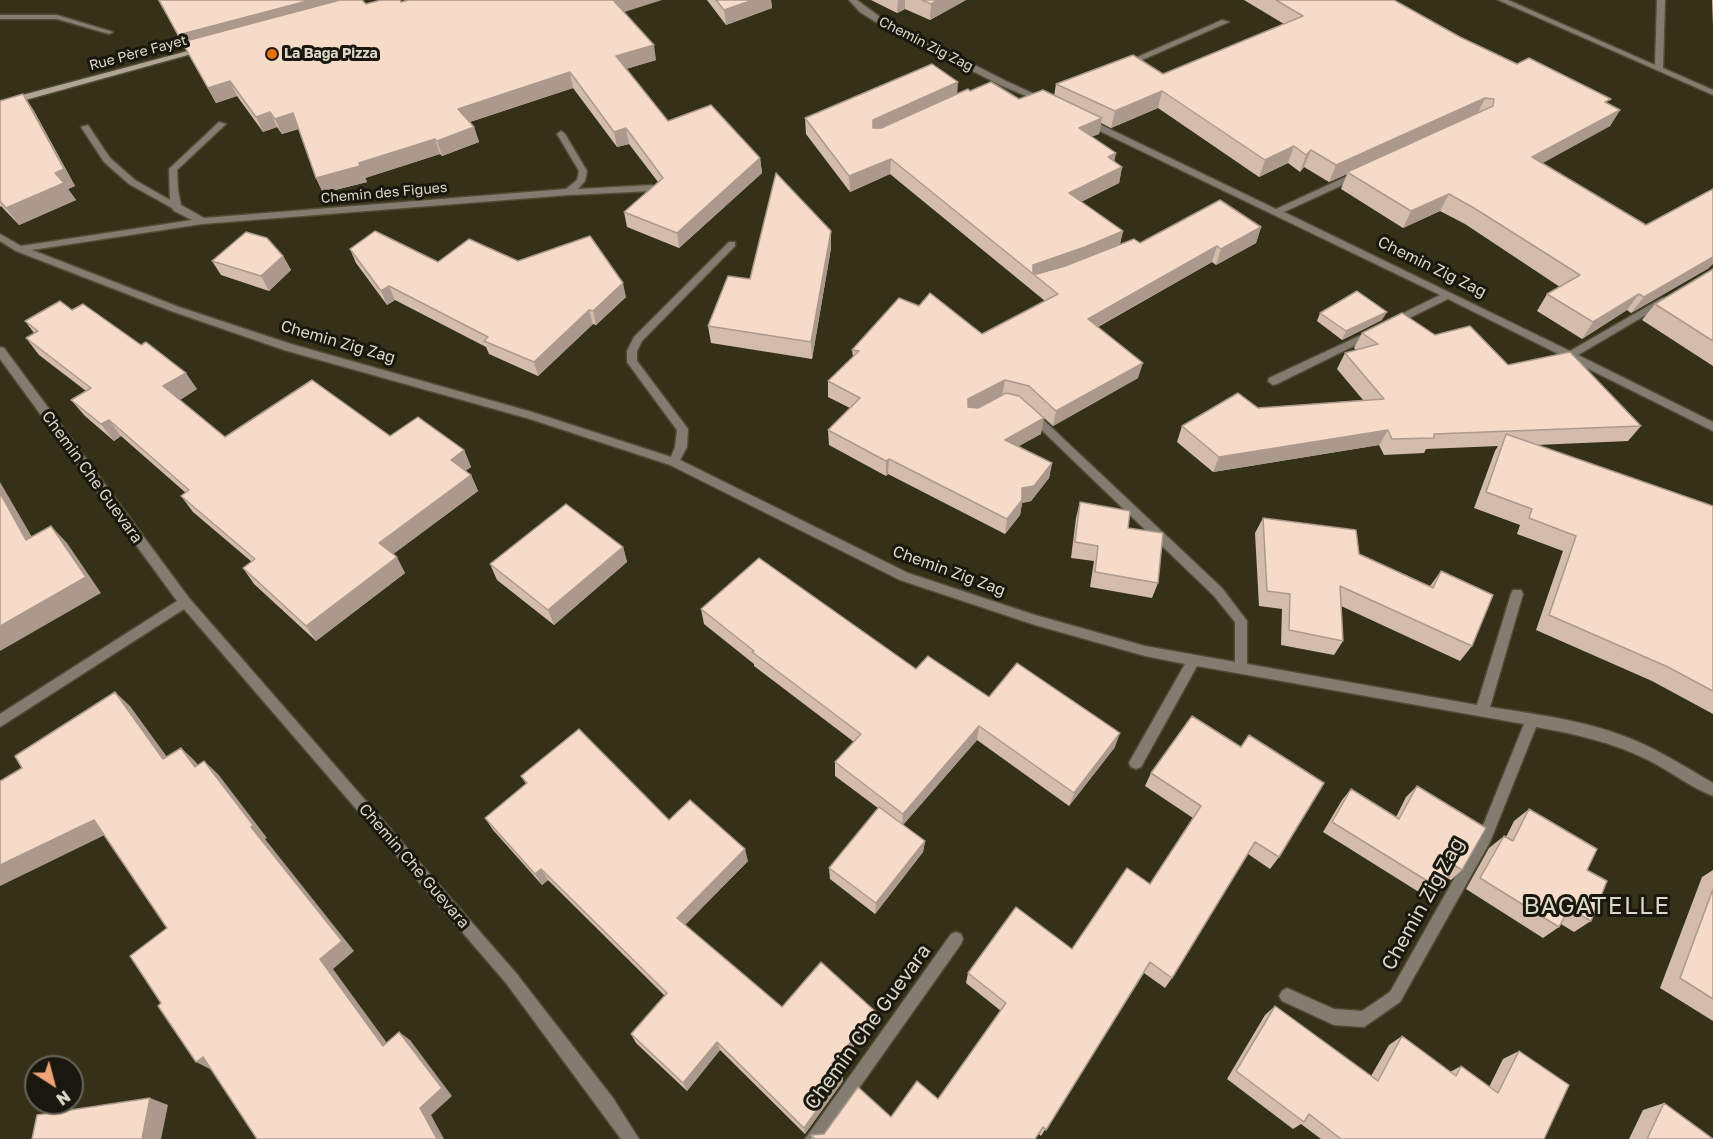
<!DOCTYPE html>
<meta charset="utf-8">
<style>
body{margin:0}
#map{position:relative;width:1713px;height:1139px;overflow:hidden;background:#353119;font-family:"Golos Text",sans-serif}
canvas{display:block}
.north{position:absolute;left:24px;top:1055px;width:60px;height:60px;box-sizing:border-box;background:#1a180e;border:2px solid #676559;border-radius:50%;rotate:144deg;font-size:16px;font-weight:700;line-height:24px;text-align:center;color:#dbd8ca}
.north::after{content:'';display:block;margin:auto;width:21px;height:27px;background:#efa378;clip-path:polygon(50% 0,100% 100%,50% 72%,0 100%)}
</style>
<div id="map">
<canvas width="1713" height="1139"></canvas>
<div class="north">N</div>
</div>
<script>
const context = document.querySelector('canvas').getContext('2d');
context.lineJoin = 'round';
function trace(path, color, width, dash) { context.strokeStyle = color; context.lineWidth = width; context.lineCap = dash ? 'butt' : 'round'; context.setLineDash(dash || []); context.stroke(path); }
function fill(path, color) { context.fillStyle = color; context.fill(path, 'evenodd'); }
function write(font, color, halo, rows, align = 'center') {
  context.font = font + ' "Golos Text",sans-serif'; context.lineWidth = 6; context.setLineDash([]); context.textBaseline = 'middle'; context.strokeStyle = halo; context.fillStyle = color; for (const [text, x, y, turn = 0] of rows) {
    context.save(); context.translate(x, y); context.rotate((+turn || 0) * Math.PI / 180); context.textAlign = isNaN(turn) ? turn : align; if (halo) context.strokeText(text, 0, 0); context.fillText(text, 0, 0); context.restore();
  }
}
const street = new Path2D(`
 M849 0H857L880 17 1006 81 1050 101 1043 103 1000 85 874 21 860 12Z
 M1498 0H1508L1655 65 1657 0H1665L1663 68 1713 90V95Z
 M0 15H57L113 32 109 34 57 19H0Z
 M1222 20 1229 22 1126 67 1119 65Z
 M1083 119H1089L1276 209 1354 173H1360V177L1284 212 1570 351 1662 298H1668V302L1578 355 1713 422V431L1448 299 1397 324H1389V320L1440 295 1083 123Z
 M219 122 226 124 177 170 178 190 181 205 204 218 566 189 577 180 579 171 557 134 561 131 565 134 587 171 585 181 578 189 652 185 657 188 652 191 569 195 202 224 32 250 179 307 291 344 532 412 671 457 675 447 677 430 627 362V351L634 337 729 242H735V246L642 341 637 351V361L688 429 687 447 680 460 908 573 1035 615 1145 646 1235 662V622L1214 596 1026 415 1031 411 1035 412 1222 588 1247 621V664L1477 705 1511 594 1513 590H1521L1523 594 1490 707C1532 714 1577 719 1618 734 1651 745 1682 765 1713 783V796C1690 787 1670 771 1648 760 1612 742 1575 734 1536 727L1490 842 1400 1002 1364 1027 1334 1025 1282 1001 1279 996 1282 991 1287 988 1334 1009 1362 1011 1390 992 1480 833 1524 724 1197 666 1141 767 1136 769 1131 767 1129 763 1131 759 1185 664 1145 656 1035 625 900 580 670 465 530 419 284 350 171 311 16 251 0 241V234L21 246 192 220 174 211 172 208 129 184 104 162 81 127 88 125 110 158 135 180 170 200 169 169Z
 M1372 330 1376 331V335L1277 384 1273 385 1268 381 1269 378Z
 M0 347 4 348 189 598 516 973 613 1098 639 1139H621L506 983 184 609 0 727V714L177 601 0 359Z
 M956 932 961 934 963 939 961 944 823 1139H805L951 934Z`);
const secondary = new Path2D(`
 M199 48 206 50 0 107V101Z`);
trace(street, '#504c35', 3);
trace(secondary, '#504c35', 3);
fill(street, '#827c71');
fill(secondary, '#b1a696');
fill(new Path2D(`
 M158 0H362L366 4 401 2 624 12 656 60 626 69 668 121 760 158 762 173 679 248 627 227 624 212 658 182 629 144 617 147 573 88 470 122 474 127 479 142 442 156 440 154 365 178 367 182 323 193 316 178 299 129 282 134 277 127 263 132 237 96 216 103Z
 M707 0H771L772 8 726 25Z
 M871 0H966L930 20 905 9 897 13Z
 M1244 0H1394L1460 37 1517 64 1620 110 1610 126 1542 163 1709 268 1631 313 1627 310 1582 339 1537 311 1547 294 1560 287 1465 224 1440 211 1403 228 1341 189 1347 174 1329 182 1304 167 1300 172 1288 163 1259 177 1158 108 1111 128 1101 123 1099 134 1092 136 1114 161 1122 167 1119 183 1081 202 1123 231 1120 244 1140 243 1261 227 1256 243 1216 265 1212 262 1098 327 1138 378 1053 426 1025 401 1041 434 1018 446 1052 463 1049 478 1031 501 1022 503 1020 515 1005 534 888 474 886 476 829 445 828 430 850 408 828 397V381L853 357 852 350 982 334 1045 301 890 174 850 192 806 134 805 118 970 91 1019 99 1054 96 1056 84 1163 74 1284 24Z
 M1712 0H1713V27Z
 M23 94 34 111 75 186 68 189 76 200 19 225 1 206 0 207V101Z
 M831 231V248L812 359 711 343 708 326Z
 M350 249 438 262 626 297 596 325 593 324 538 376 489 354 486 347 395 300 387 305 356 263Z
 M283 256 291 270 269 291 221 275 212 261Z
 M1713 269V366L1642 320 1655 304Z
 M72 310 197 389 180 400 225 437 390 436 464 450 471 467 465 471 471 475 478 491 393 554 405 573 316 641 254 584 243 568 252 562 193 512 181 496 186 493 121 436 114 441 85 416 71 400 86 391 39 355 26 338 34 333 25 321Z
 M1320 313 1382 320 1342 340 1317 321Z
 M1362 333 1435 335 1508 365 1641 426 1628 441 1537 445 1713 506V714L1652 681 1536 630 1563 551 1517 534 1520 525 1474 508 1495 451 1498 446 1426 449 1424 453 1384 455 1379 445 1213 472 1177 442 1182 426 1258 408 1363 400 1337 369 1345 353 1356 350 1354 348Z
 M1080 502 1158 583 1152 598 1090 587 1094 561 1071 558 1076 518Z
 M1263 518 1359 554 1430 586 1441 571 1472 646 1460 661 1341 606 1343 641 1334 655 1281 645 1282 609 1259 606 1255 533Z
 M623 547 627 562 554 625 497 580 490 564Z
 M701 609 916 669 1115 747 1069 806 977 740 903 825 925 841 923 852 875 914 830 879 829 868 878 808 835 776V762L854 742 754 666V664L704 624Z
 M1151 773 1279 857 1270 869 1248 854 1172 978 1165 988 1144 973 1041 1136 1039 1134 1035 1139H812L811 1135 824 1134 891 1117 938 1099 1001 1011 966 983 968 973 1072 949 1150 884 1193 818 1145 786Z
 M521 776 669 820 748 861 685 925 782 1007 875 1021 836 1067 843 1074V1081L805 1134 720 1050 687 1091 636 1043 631 1034 665 996 548 880 542 885 493 830 485 818 526 784Z
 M1417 786 1462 870 1451 880 1447 878 1442 890 1430 899 1323 832 1342 800 1351 789 1396 817 1406 797Z
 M1529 809 1587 870 1591 921 1574 932 1561 924 1559 927 1543 938 1466 889 1489 848 1504 836 1506 837 1514 821Z
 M1713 870V1021L1660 988 1702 877Z
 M1275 1006 1371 1076 1389 1045 1402 1036 1450 1072 1461 1066 1489 1087 1503 1059 1519 1051 1544 1139H1321L1301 1124 1293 1129 1227 1079 1265 1015Z
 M1664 1103 1713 1139H1629L1643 1110Z`), '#d4bcad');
fill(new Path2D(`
 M311 0H350L185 49 178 35Z
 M613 0H662L615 15Z
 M753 0H771L772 8 726 25 724 10Z
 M898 0H905V9L897 13Z
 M938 0H966L930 20 931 4Z
 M654 45 656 60 619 71 616 56Z
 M570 72 573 88 463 124 458 109Z
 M230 81 237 96 216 103 208 88Z
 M958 82 957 98 872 144 873 120Z
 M1162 91 1158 108 1111 128 1115 111Z
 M23 94 34 111 75 186 68 189 76 200 19 225 6 208 55 173Z
 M1485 98 1477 115 1347 172V174L1329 182 1336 165Z
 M1620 110 1610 126 1523 174 1532 157Z
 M270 112 277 127 263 132 256 117Z
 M293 113 300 128 282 134 275 119Z
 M1102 118 1099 134 1076 143 1079 128Z
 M474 127 479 142 442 156 437 141Z
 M626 128 629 144 617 147 614 132Z
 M435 139 440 154 365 178 359 163Z
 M1294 146 1288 163 1259 177 1265 160Z
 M1311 150 1304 167 1300 172 1306 155Z
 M1116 153 1113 169 1108 157Z
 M760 158 762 173 679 248 677 233Z
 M891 159 890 174 850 192 849 176Z
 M360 166 367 182 323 193 316 178Z
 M1122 167 1119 183 1066 209 1069 193Z
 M1449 194 1440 211 1403 228 1411 211Z
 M1261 227 1256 243 1216 265 1221 249Z
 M831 231V248L812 359 811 342Z
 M1123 231 1119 247 1038 278 1032 273 1033 265Z
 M1217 246 1212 262 1084 334 1088 319Z
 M1713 250V264L1709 268 1631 313 1644 297Z
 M283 256 291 270 269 291 261 276Z
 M623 283 626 297 596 325 593 311Z
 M389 286 395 300 387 305 381 291Z
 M1639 294 1627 310 1582 339 1593 322Z
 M589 310 593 324 538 376 534 362Z
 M1387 312 1382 320 1342 340 1346 331Z
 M1143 363 1138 378 1053 426 1056 411Z
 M186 373 197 389 175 403 163 386Z
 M1005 380 1002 396 966 414 968 399Z
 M1044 418 1041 434 1003 455 1005 440Z
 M109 420 121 436 114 441 101 424Z
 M1388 430 1379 445 1213 472 1219 457Z
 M464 450 471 467 458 476 451 460Z
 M889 459 888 474 886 476V461Z
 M1052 463 1049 478 1031 501 1022 503 1020 515 1005 534 1007 519 1022 488Z
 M471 475 478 491 388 558 379 543Z
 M0 482 43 556 26 540 0 493Z
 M51 526 67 543 101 593 0 651V626Z
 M623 547 627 562 554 625 548 610Z
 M397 557 405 573 316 641 306 626Z
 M115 692 130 706 178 772 163 759Z
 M979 726 977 740 902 826 903 814Z
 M1120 733 1115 747 1069 806 1074 793Z
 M181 748 195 761 209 780 195 767Z
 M204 761 218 774 267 838 265 839 354 951 333 969 395 1054 383 1046 320 959Z
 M94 820 111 832 0 886V865Z
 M925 841 923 852 875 914 876 903Z
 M745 849 748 861 681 929 677 918Z
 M541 869 548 880 542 885 535 874Z
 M876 1012 875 1021 833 1072 832 1064Z
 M399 1032 410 1040 452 1096 431 1115 444 1139H437L420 1108Z
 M717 1042 720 1050 687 1091 683 1083Z
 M203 1057 212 1070 196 1062Z
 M843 1074V1081L805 1134 804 1128Z
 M150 1098 168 1105 161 1139H142Z`), '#ac998d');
const building = new Path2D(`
 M159 0H311L178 35Z
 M340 0H362L366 4 381 0H400L401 2 409 0H613L654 45 616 56 668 121 711 105 760 158 677 233 624 212 663 178 626 128 614 132 570 72 458 109 474 127 437 141 435 139 359 163 360 166 316 178 293 113 275 119 270 112 256 117 230 81 208 88 182 42Z
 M716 0H753L724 10Z
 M922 0H938L931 4Z
 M1276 0H1394L1460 37 1517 64 1529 58 1611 99 1605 102 1620 110 1532 157 1646 225 1713 189V257L1644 297 1639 294 1593 322 1547 294 1580 275 1474 208 1449 194 1411 211 1347 172 1493 106 1494 99 1485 98 1336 165 1311 150 1306 155 1294 146 1265 160 1162 91 1115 111 1056 84 1133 55 1163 74 1303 16Z
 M932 64 958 82 873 120V128H881L968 89 970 91 991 82 1019 99 1043 90 1102 118 1079 128 1116 153 1108 157 1122 167 1069 193 1123 231 1085 247 1033 265V273L1037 274 1065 266 1134 239 1140 243 1220 200 1261 227 1221 249 1217 246 1088 319 1143 363 1056 411 1029 386 1005 380 968 399V407L978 408 1006 393 1019 396 1044 418 1005 440 1052 463 1034 486 1022 488V500L1007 519 889 459 886 461 828 430 860 398 828 381 859 351 852 350 899 298 919 306 930 293 982 334 1058 294 891 159 849 176 805 118Z
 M23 94 64 169 55 173 64 183 6 208 0 201V101Z
 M776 173 831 231 811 342 708 326 728 276 750 279Z
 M375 231 438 262 469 239 518 261 590 236 623 283 593 311 589 310 534 362 484 341 488 337 389 286 381 291 350 249Z
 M246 232 267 238 283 256 261 276 212 261Z
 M1713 269V341L1655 304Z
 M1357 291 1387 312 1346 331 1320 313Z
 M60 301 72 310 83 304 141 345 146 342 186 373 163 386 225 437 312 380 390 436 418 417 464 450 451 460 471 475 379 543 397 557 306 626 243 568 255 559 181 496 189 490 109 420 101 424 71 400 91 388 26 338 38 331 25 321Z
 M1402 313 1435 335 1470 326 1508 365 1570 352 1641 426 1434 434V438L1392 439 1388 430 1219 457 1182 426 1238 393 1258 408 1384 399 1345 353 1378 344 1362 333Z
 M1506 434 1713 506V691L1668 667 1549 615 1576 536 1529 518 1532 509 1486 492Z
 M0 493 26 540 51 526 86 577 0 626Z
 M1080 502 1130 511 1128 528 1163 533 1158 583 1095 572 1098 546 1075 542Z
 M566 504 623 547 548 610 490 564Z
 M1263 518 1356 530 1359 554 1433 588 1441 571 1493 595 1472 646 1340 586 1343 641 1289 630 1290 594 1267 591Z
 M759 558 916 669 928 656 989 697 1017 663 1120 733 1074 793 979 726 903 814 835 762 861 734 752 652 754 651 701 609Z
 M115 692 163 759 181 748 195 767 204 761 253 825 251 827 342 941 320 959 383 1046 399 1032 442 1088 420 1108 437 1139H257L203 1057 196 1062 158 1006 161 1003 130 956 167 928 94 820 0 865V781L22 768 15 756Z
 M1192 716 1241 747 1249 735 1324 783 1279 857 1255 842 1172 978 1150 962 1046 1130 1043 1127 1035 1139H815L811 1135 824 1134 858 1087 891 1117 917 1081 938 1099 1006 1003 968 973 1016 907 1072 949 1127 868 1150 884 1201 806 1151 773Z
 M579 729 669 820 690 800 745 849 677 918 782 1007 821 962 876 1012 832 1064 843 1074 804 1128 717 1042 683 1083 631 1034 667 993 541 869 535 874 485 818 527 783 521 776Z
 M1417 786 1486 828 1462 870 1454 865 1442 890 1332 822 1351 789 1399 819Z
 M879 807 925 841 876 903 829 868Z
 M1529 809 1597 849 1587 870 1607 881 1591 921 1569 908 1559 927 1480 878 1504 836 1513 841Z
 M1713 889V999L1680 978Z
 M1275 1006 1378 1081 1402 1036 1456 1076 1461 1066 1498 1093 1519 1051 1569 1085 1544 1139H1341L1309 1114 1304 1122 1236 1071Z
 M150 1098 142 1139H32L37 1115Z
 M1664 1103 1713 1139H1647Z`);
fill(building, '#f6dbc9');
trace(building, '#ac998d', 1.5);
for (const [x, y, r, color] of [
 [272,54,6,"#e8710a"]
]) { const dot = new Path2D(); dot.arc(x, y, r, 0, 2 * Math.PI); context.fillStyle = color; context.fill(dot); trace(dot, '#1a180e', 2); }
write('14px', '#dbd8ca', '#1a180e', [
 ["Chemin Zig Zag",926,44,27],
 ["Rue Père Fayet",138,53,-15],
 ["Chemin des Figues",384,193,-5]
]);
write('bold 14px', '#dbd8ca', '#1a180e', [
 ["La Baga Pizza",284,54]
], 'left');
write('16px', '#dbd8ca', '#1a180e', [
 ["Chemin Zig Zag",1432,267,26],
 ["Chemin Zig Zag",338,342,16],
 ["Chemin Che Guevara",92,477,54],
 ["Chemin Zig Zag",949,571,20],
 ["Chemin Che Guevara",414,866,49]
]);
write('20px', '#dbd8ca', '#1a180e', [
 ["Chemin Zig Zag",1423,904,-61],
 ["Chemin Che Guevara",868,1027,-54]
]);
context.letterSpacing = '1.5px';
write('24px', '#dbd8ca', '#1a180e', [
 ["BAGATELLE",1597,906]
]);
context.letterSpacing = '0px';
</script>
